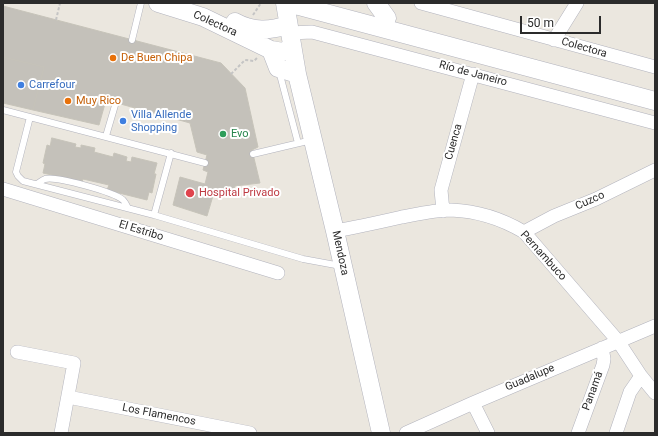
<!DOCTYPE html>
<meta charset="utf-8">
<style>
body{margin:0}
#map{position:relative;width:658px;height:436px;overflow:hidden;background:#ebe7df;font-family:Roboto,sans-serif}
canvas{display:block}
.frame{position:absolute;inset:0;border:4px solid #2b2b2b;pointer-events:none}
.scale{position:absolute;left:520px;top:16px;width:81px;height:18px;box-sizing:border-box;border:2px solid #2b2b2b;border-top:0;padding-left:5px;font-size:12px;line-height:14px;white-space:nowrap;color:#2b2b2b;-webkit-text-stroke:3px #fff;paint-order:stroke}
</style>
<div id="map">
<canvas width="658" height="436"></canvas>
<div class="frame"></div>
<div class="scale">50 m</div>
</div>
<script>
const context = document.querySelector('canvas').getContext('2d');
context.lineJoin = 'round';
function fill(path, color) { context.fillStyle = color; context.fill(path, 'evenodd'); }
function trace(path, color, width, dash) { context.strokeStyle = color; context.lineWidth = width; context.lineCap = dash ? 'butt' : 'round'; context.setLineDash(dash || []); context.stroke(path); }
function write(font, color, halo, rows, align = 'center') {
  context.font = font + ' Roboto,sans-serif'; context.lineWidth = 4; context.setLineDash([]); context.textBaseline = 'middle'; context.strokeStyle = halo; context.fillStyle = color; for (const [text, x, y, turn = 0] of rows) {
    context.save(); context.translate(x, y); context.rotate((+turn || 0) * Math.PI / 180); context.textAlign = isNaN(turn) ? turn : align; if (halo) context.strokeText(text, 0, 0); context.fillText(text, 0, 0); context.restore();
  }
}
const building = new Path2D(`
 M3 6 221 63 245 88 258 147 252 150 260 183 235 186 232 193 215 189 207 216 173 205 180 177 205 184 208 172 203 170 207 155 197 152 190 123 106 100 99 125 33 110 44 67 3 57Z
 M3 57 44 67 33 110 3 103Z
 M52 138 76 144 75 147 81 148V145L95 148 94 152 113 157 114 153 127 157 126 161 131 162 132 157 157 163 154 174H156L152 193 149 192 147 200 107 190 109 185 83 179 82 182 43 173 45 164 43 163 47 145 50 146Z`);
fill(building, '#c4c1ba');
trace(building, '#c6c3b9', 1);
const lane = new Path2D(`
 M132 40 141 3
 M279 71 298 143
 M3 110 205 163
 M30 117 16 172 18 176 23 181 154 215 303 259 341 266
 M106 136 116 102
 M253 154 312 140
 M37 184C39 183 42 180 45 179 56 176 114 192 123 200 125 202 127 206 128 208
 M154 215 171 153`);
const street = new Path2D(`
 M421 3 655 67
 M290 33 312 32 655 123
 M554 40 577 3
 M3 189 278 273
 M443 211 441 190 473 74
 M335 231C358 227 380 222 402 217 418 214 435 210 451 210 477 211 502 219 524 232L618 341 641 376 655 393
 M524 232 554 216 596 199 655 170
 M17 352 74 363 61 433
 M68 397 250 433
 M473 403 488 433
 M406 433 473 403 655 326
 M578 433 603 365 604 359 602 348
 M616 433 630 392 641 376`);
const secondary = new Path2D(`
 M158 3 203 17 271 50 283 52 292 47
 M285 3 297 74 335 231 381 433
 M288 3 655 101
 M376 3 387 18
 M235 22C253 32 270 31 288 25
 M271 50 278 68 297 74`);
trace(lane, '#b2b3bd', 7);
trace(street, '#b2b3bd', 14);
trace(secondary, '#b2b3bd', 19);
trace(new Path2D(`
 M253 15 261 3
 M56 20 60 3
 M231 74 245 60 254 61 257 58`), '#c4c4c4', 2, [3, 2]);
trace(lane, '#fff', 6);
trace(street, '#fff', 13);
trace(secondary, '#fff', 18);
for (const [x, y, r, color] of [
 [113,58,4,"#e8710a"],
 [21,85,4,"#3f7fe0"],
 [68,101,4,"#e8710a"],
 [123,121,4,"#3f7fe0"],
 [223,134,4,"#2e9e5b"],
 [190,193,5,"#e0444e"]
]) { const dot = new Path2D(); dot.arc(x, y, r, 0, 2 * Math.PI); context.fillStyle = color; context.fill(dot); trace(dot, '#fff', 1.5); }
write('11px', '#2b2b2b', '#fff', [
 ["Colectora",215,24,24],
 ["Colectora",584,48,16],
 ["Río de Janeiro",473,74,15],
 ["Cuenca",454,142,-74],
 ["Cuzco",590,201,-24],
 ["El Estribo",141,231,17],
 ["Mendoza",340,253,78],
 ["Pernambuco",543,256,48],
 ["Guadalupe",530,378,-23],
 ["Panamá",593,391,-70],
 ["Los Flamencos",159,415,11]
]);
write('11px', '#c56008', '#fff', [
 ["De Buen Chipa",121,58],
 ["Muy Rico",76,101]
], 'left');
write('11px', '#366cbe', '#fff', [
 ["Carrefour",29,85],
 ["Villa Allende",131,115],
 ["Shopping",131,128]
], 'left');
write('11px', '#27864d', '#fff', [
 ["Evo",231,134]
], 'left');
write('11px', '#be3a42', '#fff', [
 ["Hospital Privado",199,193]
], 'left');
</script>
